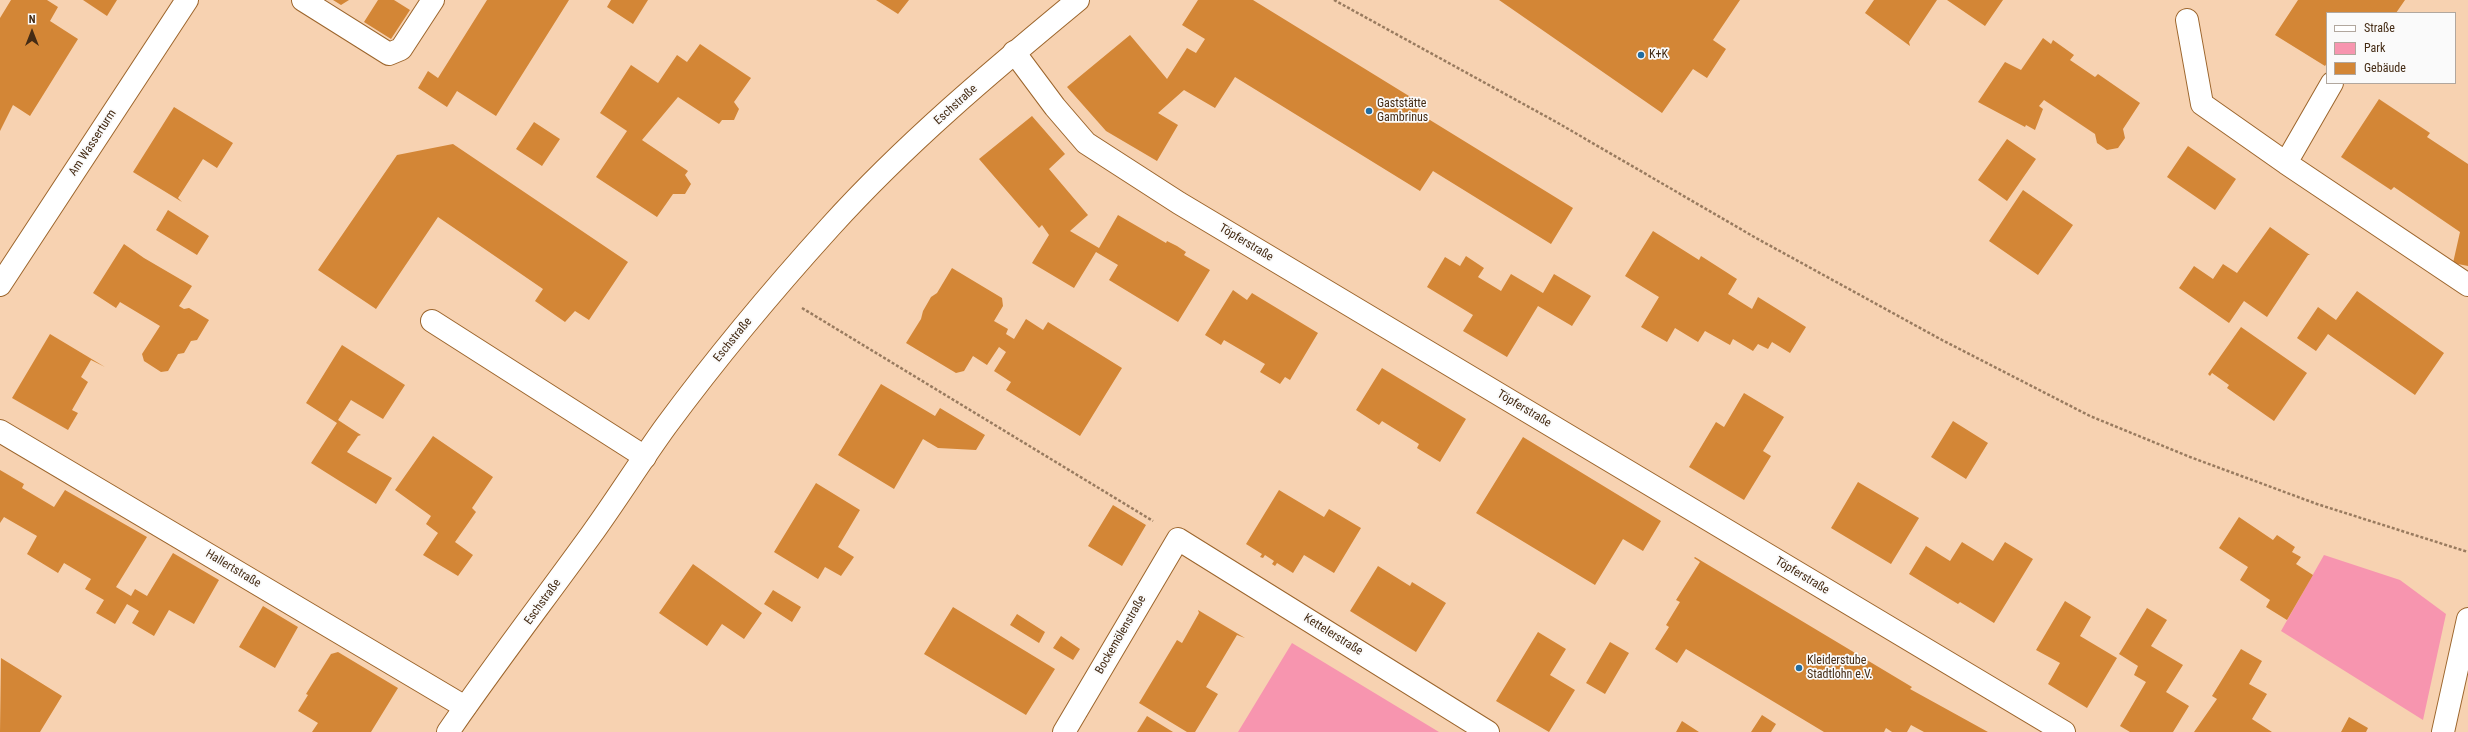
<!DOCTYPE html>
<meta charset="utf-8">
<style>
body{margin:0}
#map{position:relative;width:2468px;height:732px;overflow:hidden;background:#f7d2b1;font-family:"Roboto Condensed",sans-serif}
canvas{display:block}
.legend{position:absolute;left:2326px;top:12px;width:130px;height:72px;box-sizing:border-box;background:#fafafa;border:1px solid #b1a79e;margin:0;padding:5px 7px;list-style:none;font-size:12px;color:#442b14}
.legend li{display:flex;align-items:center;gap:8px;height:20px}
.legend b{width:20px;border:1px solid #b1a79e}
.north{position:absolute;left:12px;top:12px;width:40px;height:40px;-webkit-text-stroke:3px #fafafa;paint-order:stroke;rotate:0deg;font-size:11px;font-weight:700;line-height:16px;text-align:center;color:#442b14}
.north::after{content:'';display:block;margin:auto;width:14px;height:18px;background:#442b14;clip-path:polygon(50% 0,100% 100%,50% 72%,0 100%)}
</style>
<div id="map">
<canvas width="2468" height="732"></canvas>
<ul class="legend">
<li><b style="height:5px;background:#fff"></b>Straße</li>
<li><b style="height:11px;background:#f795af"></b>Park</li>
<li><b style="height:11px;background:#d38636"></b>Gebäude</li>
</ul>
<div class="north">N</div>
</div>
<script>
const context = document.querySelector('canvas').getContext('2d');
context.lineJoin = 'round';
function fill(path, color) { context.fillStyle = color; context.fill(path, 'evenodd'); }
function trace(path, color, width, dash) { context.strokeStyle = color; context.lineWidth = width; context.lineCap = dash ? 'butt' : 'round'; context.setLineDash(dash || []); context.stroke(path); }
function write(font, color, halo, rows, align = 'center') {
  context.font = font + ' "Roboto Condensed",sans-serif'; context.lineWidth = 3.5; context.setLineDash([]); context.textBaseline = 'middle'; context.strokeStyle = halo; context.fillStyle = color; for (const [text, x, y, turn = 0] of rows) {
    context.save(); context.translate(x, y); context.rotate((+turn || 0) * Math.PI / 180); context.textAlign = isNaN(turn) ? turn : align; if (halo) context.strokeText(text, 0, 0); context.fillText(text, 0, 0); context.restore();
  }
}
fill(new Path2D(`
 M2324 555 2400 580 2446 614 2423 720 2281 631Z
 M1292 643 1439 732H1238Z`), '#f795af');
fill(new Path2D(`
 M11 0H47L58 7 50 21 78 39 30 116 13 105 0 131V18Z
 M83 0H117L107 16Z
 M333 0H349L341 5Z
 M378 0H394L410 10 391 39 364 22Z
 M487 0H569L496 116 457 91 447 107 418 88 428 71 438 78Z
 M611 0H648L633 24 607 7Z
 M876 0H909L898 14Z
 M1198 0H1253L1422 104 1417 112 1573 208 1551 244 1433 171 1420 191 1235 77 1215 108 1184 90 1158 113 1178 125 1157 161 1106 131 1067 87 1130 35 1167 79 1187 48 1196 53 1205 39 1182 25Z
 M1499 0H1740L1713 40 1726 49 1707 78 1693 69 1662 113Z
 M1874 0H1937L1909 42 1910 46 1865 13Z
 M1947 0H2003L1985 26Z
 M2298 0H2405L2396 13H2327V63L2325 66 2275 35Z
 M2043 38 2051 44 2053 40 2074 55 2070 60 2095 77 2098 74 2140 103 2123 129 2125 138 2118 148 2107 150 2097 143 2095 134 2044 100 2039 106 2043 109 2035 130 2026 125 2025 127 1978 102 2005 62 2021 70Z
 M700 44 751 78 734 102 739 109 734 120H722L719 124 678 97 642 140 688 171 685 175 691 184 685 194H673L657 217 596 177 627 131 600 113 631 65 658 83 677 55 687 62Z
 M2379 99 2430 133 2427 137 2468 164V266L2453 263 2460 232 2394 187 2391 190 2341 157Z
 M174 107 233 143 217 168 203 159 178 198 182 202 133 172Z
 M1032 116 1065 154 1049 169 1088 215 1070 231 1099 248 1118 215 1166 243 1167 241 1177 246 1186 252 1184 255 1210 270 1178 322 1109 280 1118 265 1096 252 1074 288 1032 263 1049 235 1042 225 1039 228 979 159Z
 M534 122 560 139 542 166 516 149Z
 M2007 139 2036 159 2007 201 1978 180Z
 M453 144 628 262 589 320 575 311 565 322 535 301 543 289 438 217 376 309 318 270 397 155Z
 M2188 146 2236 179 2215 210 2167 177Z
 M2023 190 2073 225 2038 275 1989 241Z
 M168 210 209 236 197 255 156 230Z
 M2270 227 2310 255H2308L2267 317 2244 301 2229 323 2179 288 2194 266 2213 279 2223 264 2237 273Z
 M1653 231 1699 260 1701 256 1737 279 1728 294 1752 309 1758 297 1806 327 1790 353 1772 342 1768 349 1758 344 1753 351 1733 339 1730 345 1705 331 1698 342 1675 328 1667 342 1641 327 1659 297 1625 276Z
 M124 244 144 258 192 286 179 306 184 309 189 308 209 320 197 340 191 341 184 353 178 354 168 371 161 372 144 361 142 354 160 326 120 302 116 308 93 293Z
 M1466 256 1484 268 1478 277 1501 291 1511 274 1543 293 1554 274 1591 296 1572 326 1538 306 1507 357 1463 331 1473 315 1427 287 1445 257 1460 266Z
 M952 268 1002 298 1003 306 994 321 1008 329 1006 334 1014 339 1026 319 1043 330 1048 322 1122 368 1080 436 1006 390 1011 382 994 371 1006 352 999 347 987 365 973 356 964 371 956 373 906 343 921 319 923 311 931 297 937 293Z
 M1233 290 1247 300 1252 293 1318 333 1290 380 1285 377 1280 384 1260 372 1265 364 1224 340 1221 345 1205 335Z
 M2357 291 2444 353 2415 395 2328 334 2316 351 2297 338 2318 307 2336 320Z
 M2241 327 2307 373 2274 421 2227 388 2229 385 2212 373 2210 376 2208 374Z
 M50 334 105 367 91 360 81 377 88 382 72 410 78 413 68 430 12 398Z
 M342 345 405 385 383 419 351 400 338 420 361 435 358 436 347 452 392 478 376 504 311 463 337 423 306 403Z
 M1382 368 1466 419 1440 462 1417 448 1419 444 1382 421 1379 425 1356 410Z
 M881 384 935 416 940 408 985 435 976 450 938 448 923 439 894 489 838 455Z
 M1744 393 1784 417 1763 451 1771 456 1744 500 1689 467 1716 422 1724 427Z
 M1953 421 1988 443 1966 479 1931 457Z
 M433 436 493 477 472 508 476 512 455 542 473 555 458 576 423 555 438 533 426 524 431 516 395 490Z
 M1523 437 1661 521 1643 551 1623 539 1595 585 1476 513Z
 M0 470 24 484 22 488 54 507 65 490 147 537 116 587 131 596 135 589 147 596 173 553 219 580 194 624 169 610 154 636 132 623 139 611 127 604 115 624 96 613 104 600 85 589 91 579 64 563 58 573 27 554 37 536 4 517 0 523Z
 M1858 482 1919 518 1891 564 1831 528Z
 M816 483 860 510 838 547 854 557 841 576 825 567 818 579 774 552Z
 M1279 490 1324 517 1329 509 1361 528 1334 573 1304 555 1293 573 1277 563 1275 566 1272 564 1274 561 1265 555 1263 558 1260 557 1262 554 1246 544Z
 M1113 505 1146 525 1122 566 1088 546Z
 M2239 517 2273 540 2277 535 2295 547 2292 552 2301 557 2296 564 2313 575 2287 620 2266 607 2270 600 2240 580 2248 567 2219 548Z
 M1962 542 1993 561 2005 542 2033 559 1994 623 1960 602 1958 604 1909 574 1926 546 1950 561Z
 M1695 557 1912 687 1910 689 1988 732H1924L1911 725 1907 732H1892L1886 728 1884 732H1824L1686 649 1677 663 1655 649 1669 627 1666 625 1680 602 1676 600 1700 562 1694 558Z
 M693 564 762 613 744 639 722 624 707 646 659 613Z
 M1378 566 1410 586 1412 582 1446 603 1416 652 1350 611Z
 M773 590 801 607 792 622 764 604Z
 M2065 601 2091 617 2080 636 2117 658 2087 708 2048 684 2060 663 2036 650Z
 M263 606 298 627 275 668 239 647Z
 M953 607 1055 669 1026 715 924 654Z
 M2147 608 2167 620 2151 646 2183 665 2166 692 2189 706 2173 732H2130L2120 726 2146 682 2134 675 2138 666 2119 654Z
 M1198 610 1245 638 1237 635 1206 687 1218 694 1195 732H1187L1139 703 1177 640 1182 643 1199 613Z
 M1017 614 1045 632 1039 643 1010 625Z
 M1538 632 1566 649 1550 675 1575 690 1549 732 1496 701Z
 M1061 636 1080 649 1073 660 1053 648Z
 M1610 642 1629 653 1605 694 1586 683Z
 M2241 649 2262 661 2249 684 2267 694 2252 719 2272 732H2194L2217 699 2212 696Z
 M338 652 398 688 371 732H312L318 723 298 711 308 695 306 694 331 654Z
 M1 658 62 696 40 732H0Z
 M1762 715 1776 724 1771 732H1751Z
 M1147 716 1173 732H1137Z
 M2349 717 2368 728 2366 732H2341Z
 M1682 721 1699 732H1676Z`), '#d38636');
const minor = new Path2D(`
 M303 0 389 54 401 49 433 0
 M2187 20 2202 104 2286 163
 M1014 52 1055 107 1086 143 1179 203 2064 732
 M2332 83 2286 163 2468 285
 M0 285 187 0
 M432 321 645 457
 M0 431 465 707
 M1064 732 1178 539 1488 732
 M2443 732 2468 619`);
const major = new Path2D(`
 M448 732C494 665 544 600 591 535 617 499 640 462 666 426 717 357 772 291 830 227 905 144 992 71 1078 0`);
trace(minor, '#9c652c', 24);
trace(major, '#9c652c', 24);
trace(new Path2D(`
 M1334 0 1558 123 1756 238 1942 340 2090 416 2190 457 2317 504 2468 552
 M802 308 1153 521`), '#997b5f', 2.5, [3, 2]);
trace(minor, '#fff', 22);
trace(major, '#fff', 22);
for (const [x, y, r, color] of [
 [1641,55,4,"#226da0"],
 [1369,111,4,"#226da0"],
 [1799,668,4,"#226da0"]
]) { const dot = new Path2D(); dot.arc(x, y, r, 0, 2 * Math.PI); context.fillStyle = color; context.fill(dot); trace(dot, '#fafafa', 1.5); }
write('12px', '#442b14', '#fafafa', [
 ["K+K",1649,55],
 ["Gaststätte",1377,104],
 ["Gambrinus",1377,118],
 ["Kleiderstube",1807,661],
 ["Stadtlohn e.V.",1807,675]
], 'left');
write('12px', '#442b14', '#fafafa', [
 ["Eschstraße",956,105,-42],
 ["Am Wasserturm",93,143,-57],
 ["Töpferstraße",1246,243,31],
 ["Eschstraße",733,340,-51],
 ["Töpferstraße",1524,409,31],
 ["Hallertstraße",233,569,31],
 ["Töpferstraße",1802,576,31],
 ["Eschstraße",543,602,-54],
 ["Bockemölenstraße",1121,635,-60],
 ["Kettelerstraße",1333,635,32]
]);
</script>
